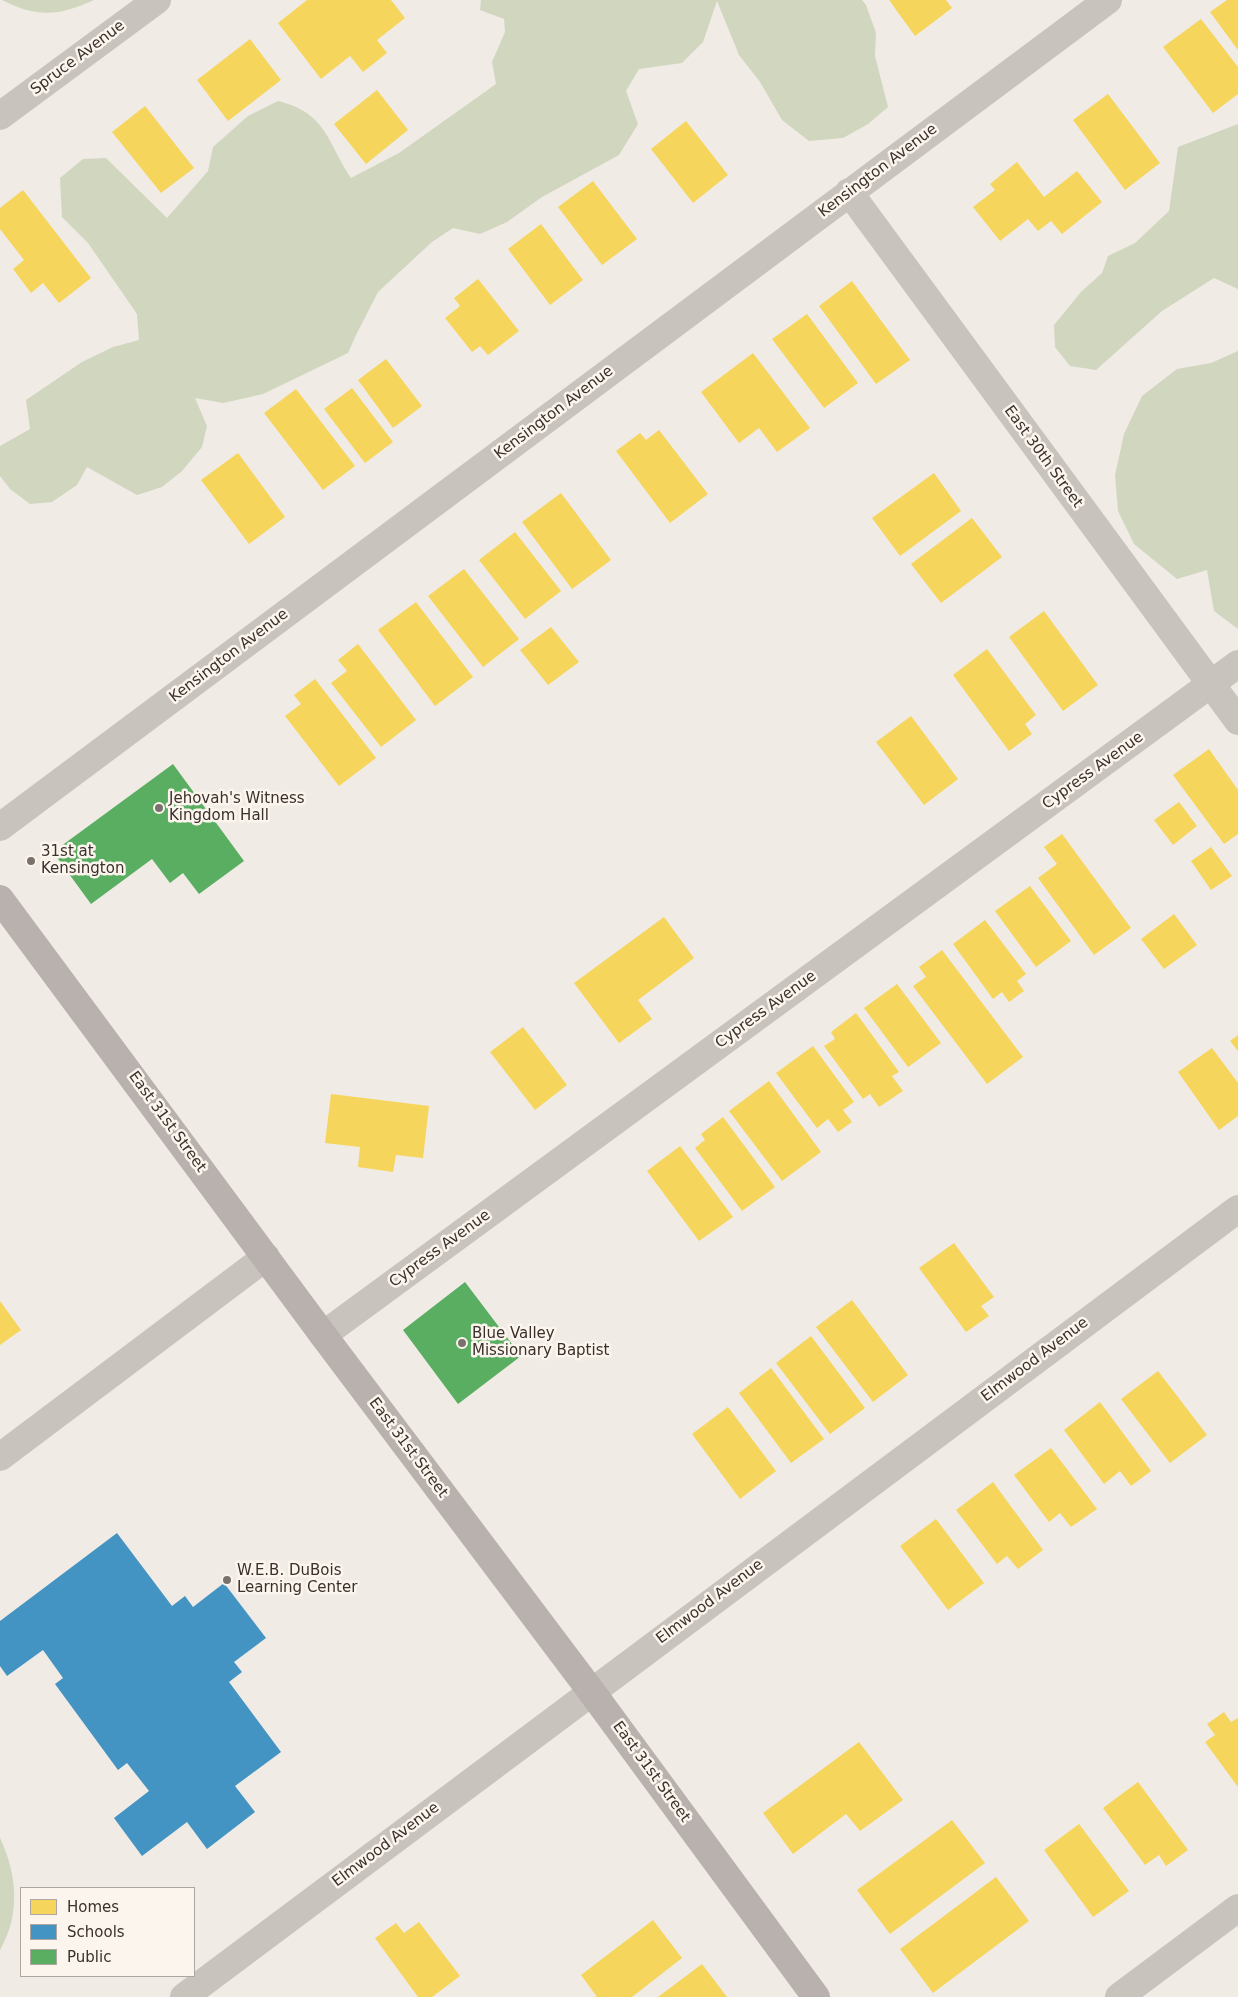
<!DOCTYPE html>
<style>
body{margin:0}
#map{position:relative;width:1238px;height:1997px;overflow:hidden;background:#f0ebe5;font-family:"DejaVu Sans",sans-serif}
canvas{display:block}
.legend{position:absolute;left:20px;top:1887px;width:175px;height:90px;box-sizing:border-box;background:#fbf5ee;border:1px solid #aea6a0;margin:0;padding:6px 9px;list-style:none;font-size:15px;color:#3b302b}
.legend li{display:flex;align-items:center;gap:10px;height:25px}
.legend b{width:25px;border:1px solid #aea6a0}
</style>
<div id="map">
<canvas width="1238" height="1997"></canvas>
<ul class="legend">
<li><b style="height:14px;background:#f6d55c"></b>Homes</li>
<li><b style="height:14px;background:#4393c3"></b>Schools</li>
<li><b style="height:14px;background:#5aae61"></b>Public</li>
</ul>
</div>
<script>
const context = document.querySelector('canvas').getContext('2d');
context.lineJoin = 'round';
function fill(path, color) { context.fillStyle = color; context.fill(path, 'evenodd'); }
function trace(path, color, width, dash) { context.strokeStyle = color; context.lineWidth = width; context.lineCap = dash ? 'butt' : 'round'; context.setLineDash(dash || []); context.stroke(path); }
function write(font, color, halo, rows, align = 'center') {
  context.font = font + ' "DejaVu Sans",sans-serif'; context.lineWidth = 5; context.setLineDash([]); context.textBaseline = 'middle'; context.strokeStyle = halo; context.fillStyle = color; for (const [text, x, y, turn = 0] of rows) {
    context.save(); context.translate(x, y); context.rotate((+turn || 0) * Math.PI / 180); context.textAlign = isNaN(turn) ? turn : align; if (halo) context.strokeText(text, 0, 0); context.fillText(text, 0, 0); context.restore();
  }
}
fill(new Path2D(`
 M2 0H94C58 16 38 18 2 0Z
 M481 0H862L866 5 876 33 875 56 888 107 868 124 843 138 809 141 782 120 760 82 739 55 717 1 703 42 682 63 639 69 626 91 638 124 619 155 542 197 507 222 480 234 453 228 432 242 378 292 357 333 348 353 263 394 223 403 195 398 207 426 202 447 182 471 162 487 137 495 87 467 77 485 52 502 30 504 10 489 0 476V446L30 429 26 400 82 362 113 347 139 340 137 314 88 243 62 217 60 178 83 159 106 158 167 218 208 171 213 147 248 116 278 101C327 113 327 142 351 178L399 153 496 84 492 62 505 32 504 19 480 10Z
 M1238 124V289L1214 278 1162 311 1096 370 1070 366 1055 347 1054 325 1081 292 1102 273 1108 256 1135 243 1169 211 1178 147Z
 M1238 351V629L1214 611 1207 570 1177 579 1134 544 1118 511 1115 475 1124 434 1142 396 1177 369 1211 363Z
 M0 1838C17 1874 21 1914 0 1950Z`), '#d1d6bf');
fill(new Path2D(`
 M307 0H391L405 18 377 40 387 53 363 72 350 56 321 79 278 23Z
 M889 0H946L952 8 915 36Z
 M1227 0H1238V50L1210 12Z
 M1201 19 1238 67V94L1213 113 1163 47Z
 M250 39 281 80 228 121 197 80Z
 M377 90 408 130 366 164 334 124Z
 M1108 94 1160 163 1125 190 1073 120Z
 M145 106 194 168 161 193 112 132Z
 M686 121 728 175 693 203 651 149Z
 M1017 162 1044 197 1077 171 1102 202 1062 234 1051 221 1038 231 1028 219 1000 241 973 207 995 190 990 184Z
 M593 181 637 239 602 265 558 207Z
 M23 190 91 278 59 303 43 283 31 293 13 269 24 260 0 229V208Z
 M541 224 583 280 550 305 508 249Z
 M478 279 519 331 488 355 480 346 472 352 445 318 460 306 454 298Z
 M852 281 910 360 876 384 819 306Z
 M807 314 858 383 824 408 772 339Z
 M753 353 810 428 777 452 759 428 739 443 701 392Z
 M386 359 422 406 393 428 358 380Z
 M352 388 393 442 365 463 324 409Z
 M296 389 355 466 323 490 264 413Z
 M659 430 708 494 670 523 616 451 640 433 646 440Z
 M238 453 285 517 249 544 201 480Z
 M934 473 961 511 900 556 872 518Z
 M561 493 611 560 572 589 522 522Z
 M972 518 1002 557 941 603 911 564Z
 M515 532 561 591 525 619 479 560Z
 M464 569 519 639 483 667 428 596Z
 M416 602 473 677 435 706 378 630Z
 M1044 611 1098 685 1063 711 1009 637Z
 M551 627 579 662 548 685 520 650Z
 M358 644 416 720 381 747 331 683 347 671 338 660Z
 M987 649 1036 715 1025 724 1032 734 1009 751 953 675Z
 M315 679 376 758 339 786 285 716 301 704 294 695Z
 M911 716 958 779 924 805 876 742Z
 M1209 749 1238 790V834L1224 844 1173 775Z
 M1179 802 1197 826 1173 845 1154 820Z
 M1062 834 1131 928 1094 955 1038 878 1057 864 1044 847Z
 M1211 847 1232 876 1211 890 1191 861Z
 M1030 886 1071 941 1036 967 995 911Z
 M1174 914 1197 945 1164 969 1141 939Z
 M664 917 694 958 638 1000 652 1019 619 1043 574 983Z
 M985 920 1026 974 1017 981 1024 991 1009 1002 1002 992 993 999 953 944Z
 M942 950 1023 1057 987 1084 913 986 926 977 919 967Z
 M897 984 941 1043 908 1067 864 1008Z
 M856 1013 899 1072 892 1076 903 1091 879 1107 870 1094 863 1099 824 1046 835 1039 831 1032Z
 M523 1027 567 1085 535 1110 490 1052Z
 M1238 1035V1051L1230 1041Z
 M813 1046 854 1102 843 1110 852 1122 838 1132 828 1119 817 1128 776 1073Z
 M1212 1048 1238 1083V1116L1219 1130 1178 1072Z
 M769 1081 821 1152 782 1181 729 1111Z
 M331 1094 429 1106 423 1158 396 1155 393 1172 358 1167 360 1147 325 1143Z
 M723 1117 775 1187 742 1211 695 1148 705 1140 701 1134Z
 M680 1146 733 1217 699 1241 647 1171Z
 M954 1243 994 1297 981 1306 989 1316 966 1332 919 1268Z
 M852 1300 908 1375 873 1402 816 1327Z
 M0 1301 21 1330 0 1345Z
 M811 1336 865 1408 830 1434 776 1363Z
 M771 1368 824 1439 791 1463 739 1393Z
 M1158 1371 1207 1435 1170 1463 1121 1399Z
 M1100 1402 1151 1471 1131 1486 1120 1471 1104 1484 1064 1430Z
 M728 1407 776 1471 740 1499 692 1434Z
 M1051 1448 1097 1509 1071 1527 1060 1513 1049 1522 1014 1475Z
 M993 1482 1043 1550 1018 1569 1007 1556 997 1564 956 1510Z
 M936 1519 984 1583 948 1610 900 1546Z
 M1224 1712 1231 1722 1238 1718V1787L1205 1742 1215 1735 1207 1724Z
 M859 1742 903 1800 860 1831 846 1814 793 1854 763 1813Z
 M1138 1782 1188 1850 1166 1866 1159 1855 1145 1865 1103 1808Z
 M952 1820 985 1863 890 1934 857 1890Z
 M1079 1824 1129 1891 1093 1917 1044 1850Z
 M996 1877 1029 1921 933 1993 900 1949Z
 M653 1920 682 1958 632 1997H597L581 1975Z
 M419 1922 460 1976 432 1997H418L375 1938 396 1923 404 1933Z
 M702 1964 727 1997H658Z`), '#f6d55c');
fill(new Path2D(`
 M117 1533 172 1606 185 1596 193 1607 224 1583 266 1638 234 1662 242 1672 229 1682 281 1752 235 1786 255 1812 207 1849 187 1822 142 1856 114 1818 149 1791 127 1763 118 1770 55 1684 63 1678 43 1650 7 1676 0 1666V1621Z`), '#4393c3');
fill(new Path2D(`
 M173 764 244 861 199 894 183 873 170 883 152 859 91 904 53 852Z
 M465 1282 521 1356 458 1404 403 1330Z`), '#5aae61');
trace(new Path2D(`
 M0 116 157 0
 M849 192 1238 721
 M0 827 1108 0
 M323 1335 1238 664
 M0 1457 266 1257
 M184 1997 1238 1209
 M1119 1997 1238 1908`), '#c9c3be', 28);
trace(new Path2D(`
 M0 899 323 1335 591 1691 816 1997`), '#b8b1ad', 28);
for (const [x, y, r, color] of [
 [159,808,5,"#7a716c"],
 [31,861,5,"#7a716c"],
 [462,1343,5,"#7a716c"],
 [227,1580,5,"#7a716c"]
]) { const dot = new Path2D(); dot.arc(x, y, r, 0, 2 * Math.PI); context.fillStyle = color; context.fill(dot); trace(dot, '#fbf5ee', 2); }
write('15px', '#3b302b', '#fbf5ee', [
 ["Spruce Avenue",78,58,-37],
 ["Kensington Avenue",878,171,-37],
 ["Kensington Avenue",554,413,-37],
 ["East 30th Street",1043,457,54],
 ["Kensington Avenue",229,656,-37],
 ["Cypress Avenue",1093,771,-36],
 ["Cypress Avenue",766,1010,-36],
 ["East 31st Street",167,1122,54],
 ["Cypress Avenue",440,1249,-36],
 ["Elmwood Avenue",1035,1360,-37],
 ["East 31st Street",408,1448,53],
 ["Elmwood Avenue",710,1602,-37],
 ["East 31st Street",651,1772,54],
 ["Elmwood Avenue",386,1845,-37]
]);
write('15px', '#3b302b', '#fbf5ee', [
 ["Jehovah's Witness",169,799],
 ["Kingdom Hall",169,816],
 ["31st at",41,852],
 ["Kensington",41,869],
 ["Blue Valley",472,1334],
 ["Missionary Baptist",472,1351],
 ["W.E.B. DuBois",237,1571],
 ["Learning Center",237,1588]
], 'left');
</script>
